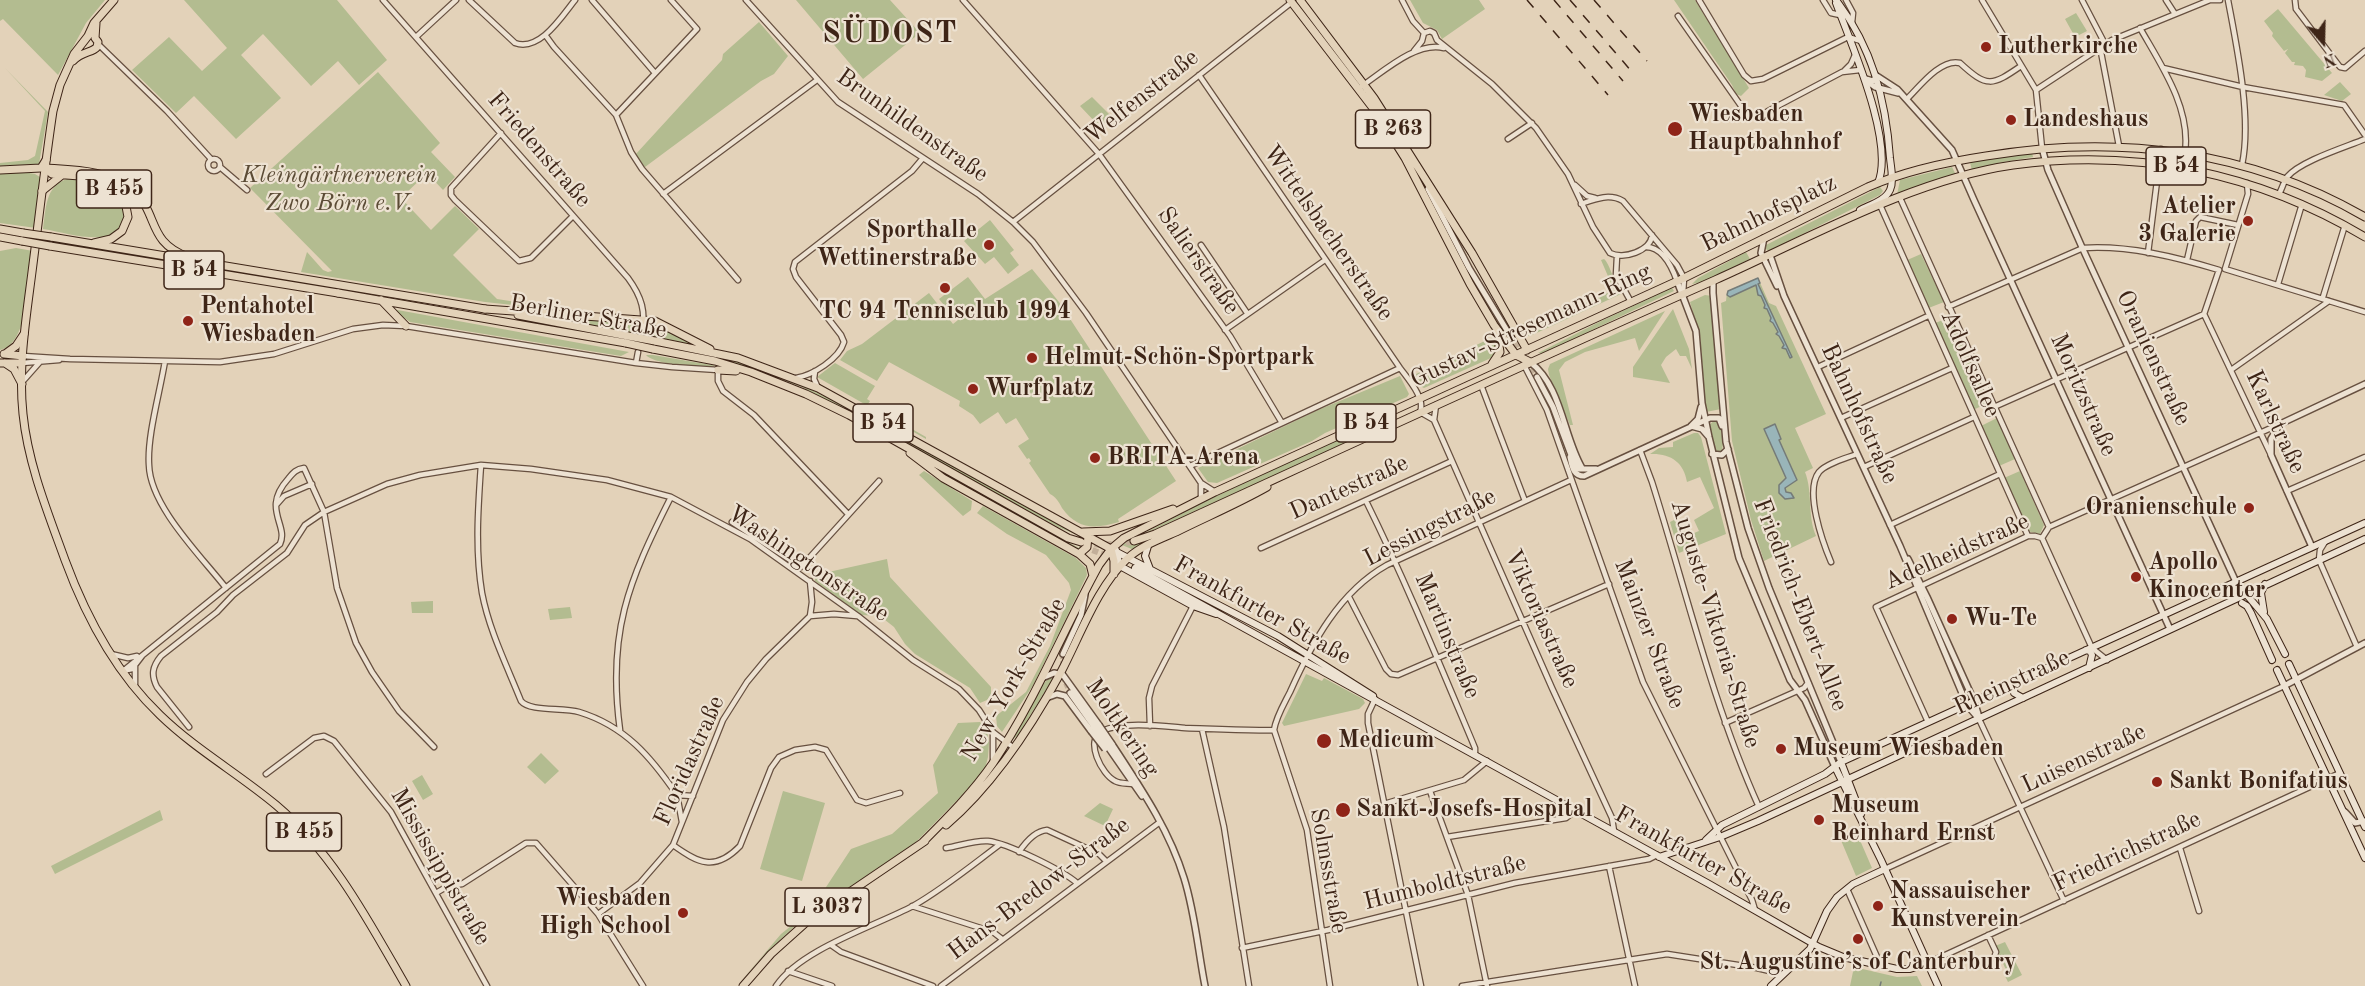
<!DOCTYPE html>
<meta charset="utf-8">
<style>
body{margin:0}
#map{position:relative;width:2365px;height:986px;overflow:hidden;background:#e3d2b9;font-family:"Old Standard TT",serif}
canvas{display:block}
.north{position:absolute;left:2293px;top:12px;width:60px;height:60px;-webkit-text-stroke:4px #ede2d2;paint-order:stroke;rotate:160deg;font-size:16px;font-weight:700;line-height:24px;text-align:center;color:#3e2517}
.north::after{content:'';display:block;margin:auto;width:21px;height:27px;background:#3e2517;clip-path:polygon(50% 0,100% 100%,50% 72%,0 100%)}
</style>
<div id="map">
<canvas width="2365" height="986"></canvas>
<div class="north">N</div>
</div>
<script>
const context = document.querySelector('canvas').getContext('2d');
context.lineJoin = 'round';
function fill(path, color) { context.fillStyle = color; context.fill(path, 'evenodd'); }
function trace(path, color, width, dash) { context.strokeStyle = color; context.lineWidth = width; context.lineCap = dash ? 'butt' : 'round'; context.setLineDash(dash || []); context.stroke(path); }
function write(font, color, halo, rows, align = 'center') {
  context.font = font + ' "Old Standard TT",serif'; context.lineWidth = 4.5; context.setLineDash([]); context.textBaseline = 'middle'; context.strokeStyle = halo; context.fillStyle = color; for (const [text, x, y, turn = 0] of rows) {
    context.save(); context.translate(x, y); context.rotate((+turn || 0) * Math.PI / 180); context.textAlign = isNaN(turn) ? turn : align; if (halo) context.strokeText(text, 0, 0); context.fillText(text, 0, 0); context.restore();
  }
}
fill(new Path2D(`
 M0 0H105L86 23 58 75 3 19 0 21Z
 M184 0H337L387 60 359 85 338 61 311 86 263 34 241 55 281 98 236 139 194 96 176 113 132 70 169 37 202 71 227 48Z
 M796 0H890L920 33 863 79Z
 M1410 0H1479L1485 9 1442 39 1437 30 1423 23Z
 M1674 0H1695L1749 88 1741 96 1736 94 1732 85Z
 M2278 9 2332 73 2322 81 2305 77 2306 70 2303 66 2294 65 2295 62H2292L2285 53 2288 49 2284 51 2272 36 2273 33 2264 21Z
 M2076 13 2087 31 2075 37 2065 19Z
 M759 22 788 56 774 74 761 81 645 167 635 155 722 60 723 54Z
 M5 68 48 112 39 164 0 166V163L28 160 35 156 45 111Z
 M378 72 440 143 431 152 455 177 443 190 427 173 401 198 431 230 455 206 479 229 453 255 497 299 529 304 531 307 485 302 301 272 307 252 323 270 328 272 332 271 250 188Z
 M2340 82 2351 94 2342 101 2324 95Z
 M1092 97 1114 119 1108 124 1101 122 1097 124 1080 106Z
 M2032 152 2033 157 1998 163 1972 171 1970 162Z
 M1952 167 1956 175 1897 195 1900 180Z
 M19 171 35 174 40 177 36 228 0 223V172Z
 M67 179C83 181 103 184 116 195 132 209 124 234 103 237 83 239 62 232 43 229 46 209 45 186 67 179Z
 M1880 187 1883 191 1880 195 1769 251 1764 248 1766 245Z
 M990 220 1014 250 1010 253 1019 265 1008 274 994 257 985 264 964 241Z
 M16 248 33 251C29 276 29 345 0 350V251Z
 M1746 252 1750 259 1702 282 1692 284 1698 278Z
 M1921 254 1944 302 1926 309 1905 261Z
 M1604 259C1610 264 1615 285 1621 294L1530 336H1527L1520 325 1560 308 1567 310 1614 290 1601 260Z
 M1032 269 1059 302 1176 481 1118 519 1119 522C1095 529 1078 530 1062 508 1059 502 1055 496 1050 494L1029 463 1031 461 1029 458 1027 459 1018 446 1029 439 1016 418 1006 424 998 412 980 424 973 415 959 406 960 401 889 362 877 381 840 360 847 351 862 344 929 293 953 324 973 308 956 320 939 299 968 277 985 299Z
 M1758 278 1769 303 1776 306 1826 414 1795 428 1813 468 1805 472C1813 492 1807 515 1816 536L1764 561 1751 520 1732 441 1721 303 1726 301 1727 292Z
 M1672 288 1674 291 1544 353H1538L1599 322Z
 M1705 295 1712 296 1721 409 1706 412 1700 336 1690 302Z
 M392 309 629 352 621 356 410 322Z
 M1673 309 1689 349 1692 369 1686 356H1680L1676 349 1666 357 1661 365 1670 383 1633 377V367Z
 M1665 311 1639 351 1635 338 1585 352 1565 362 1559 370 1573 425H1570L1549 375 1548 369 1550 364Z
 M534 316 634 321 633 325 639 326 637 333Z
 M1950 317 1990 402 1973 410 1933 324Z
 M653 323 699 346 648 335Z
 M1493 337 1496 350 1491 358 1424 388 1420 386 1412 376Z
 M651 343 738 362 802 385 885 428 1084 538 1083 548 1079 551 966 488 967 487 1079 548 1082 537 1058 527 802 387 738 364 651 345Z
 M646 355H653L717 366C705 368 654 365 646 355Z
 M835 363 875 386 867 399 870 401 868 404 926 437V439L817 377Z
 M1400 376 1409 394 1407 397 1325 433 1312 441 1217 483 1208 482 1198 468 1318 410Z
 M1997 418 2015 459 1999 466 1981 426Z
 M1715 420 1720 422 1723 443 1722 451 1716 452 1712 445 1709 425Z
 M1694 433H1698L1701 437 1726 534 1679 553 1670 522 1676 519 1677 522 1680 521 1687 536 1699 531 1694 520 1714 508 1700 477 1687 482C1684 462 1670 453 1650 454L1659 448 1673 447V442Z
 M1343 437 1346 443 1133 539 1135 544 1145 541 1241 498 1134 550 1122 545 1206 501Z
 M924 471 972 501 971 510 963 516 919 475Z
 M2020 471 2044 525 2040 534 2027 531 2004 478Z
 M983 506 1076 558 1086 568 1087 575 1034 684 1002 732 997 726 996 716 1026 692 1050 646 1071 590 1069 583 1046 555 1007 534 977 513Z
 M887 559 890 577 991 687V695L987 700 980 703 970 688 915 654 905 644 894 627 880 616 861 615 815 581V575Z
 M433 601V613H412L411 602Z
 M570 607 572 618 550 620 548 609Z
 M1306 674 1322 681 1324 678 1363 699 1365 703 1359 709 1284 726 1282 723Z
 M1054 677 1018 735 1010 742 1042 685 1048 679Z
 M980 722 987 731 989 743 988 757 985 769 967 790 915 843 817 909 796 925 763 956 737 986 781 934 811 910 851 849 892 834 938 793 933 765 958 723Z
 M541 753 559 771 545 784 527 767Z
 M422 775 433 794 423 800 412 781Z
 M783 791 825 803 802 881 760 869Z
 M1100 803 1113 809 1105 826 1084 816Z
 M160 810 163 820 55 874 51 866Z
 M1856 831 1872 868 1856 876 1840 838Z
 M2005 942 2022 975 2008 982 2004 974 2007 972 1995 946Z
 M1854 967 1897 977 1917 976 1922 986H1850Z`), '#b3bc90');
const water = new Path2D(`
 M1758 278 1760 283 1758 284 1792 357 1790 358 1786 349 1782 348 1784 345 1779 336 1776 334 1778 332 1773 323 1770 321 1771 318 1767 309 1764 308 1765 305 1761 296 1758 295 1756 285 1730 297 1727 295 1728 291Z
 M1775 424 1781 439 1779 440 1797 480 1785 488 1786 492 1791 493 1794 498 1785 499 1779 493V485L1786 478 1764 429Z`);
fill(water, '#99b5b9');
trace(water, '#757b78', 1.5);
trace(new Path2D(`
 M1880 986 1881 982`), '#757b78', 1.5);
trace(new Path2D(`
 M1511 337 1537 377
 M1063 654 1062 675 1070 693`), '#c2af99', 5, [5, 2.5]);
trace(new Path2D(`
 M1084 547 1108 556`), '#c2af99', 6, [6, 3]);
trace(new Path2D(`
 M1084 543 1108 545 1134 541`), '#c2af99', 7, [7, 3.5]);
const minor = new Path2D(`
 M383 0 628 278C642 297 646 312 642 334
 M469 0 515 43C540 52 562 16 575 0
 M592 0 655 73
 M746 0 838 102 978 194 1013 222 1033 242 1086 313 1201 483 1215 492
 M963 0 1099 154 1230 336 1282 423
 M1402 0 1413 21 1424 33
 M1699 0 1744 75 1751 81 1763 79 1848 37 1861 41
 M1823 0 1831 13 1840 15
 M1846 0 1853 13 1852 23
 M1982 0 2036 90
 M2082 0 2105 44
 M2166 0 2175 14
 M2210 0H2220
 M2228 0C2237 48 2252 118 2242 165
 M2295 0 2296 9 2340 67 2345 68 2365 51
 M1678 16 1746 113 1756 118 1770 110
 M2140 28C2161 65 2191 108 2185 152
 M1424 33 1430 31 1434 33 1437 40 1492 84 1536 128 1568 174 1593 227 1610 253C1623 260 1651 251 1652 235
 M546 36 554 47 616 115 631 152 642 169 738 280
 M416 37 456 0
 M98 44 167 111 211 159
 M2100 47 2119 146
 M1414 51 1422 41 1424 33
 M2163 68 2243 87 2344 105 2365 135
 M1844 71 1851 64 1855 55
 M1199 75 1400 368C1408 379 1426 399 1420 412L1434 420
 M1362 86C1384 71 1417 41 1444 48
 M2036 90 2112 40 2210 0
 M2036 90 2042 148
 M1907 99C1919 87 1941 58 1960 63 1987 88 1992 86 2021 66
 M1768 111 1842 72 1860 70
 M616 115 697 29 671 0
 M501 133 451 188V195L455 200 519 261 531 258 573 216
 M1508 139 1532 123
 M208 165a6 6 0 1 1 12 0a6 6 0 1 1-12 0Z
 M220 167 247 190
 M2247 183 2248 194 2225 269 2365 312
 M1575 185 1587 196 1595 198
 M663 194 817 80
 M2279 194C2282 189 2284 181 2287 177 2300 161 2346 147 2365 139
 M1900 198 2049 527
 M1581 204C1595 199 1609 193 1623 201L1677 265 1684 278 1683 294
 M1880 205 2028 536
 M1013 222 1292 2
 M1201 245 1247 313
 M1646 247C1663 247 1672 267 1677 281
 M2148 253 2161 149
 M1617 256 1616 275 1631 302
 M2187 260 2196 221 2200 217 2238 225
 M2278 284 2302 204
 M2323 297 2345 225
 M1948 307 2083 248C2128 245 2176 257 2219 270L2204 314
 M2204 314 2271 455
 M1225 330 1325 260
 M23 356 70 359 220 362 274 354 353 329 383 325 406 326 636 363 672 367 718 370V381L723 391 754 415 848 514
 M165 361C160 392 147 436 149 465 150 506 201 556 226 588
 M22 363 59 360
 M636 363 638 352
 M1524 365 1547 410 1643 682 1752 900 1755 910
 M1818 367 1928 316
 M2231 370 2329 301
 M815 371 814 379 818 388
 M796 378C813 375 839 359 844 342L841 335 796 277 793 269 795 262 912 171 923 158
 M23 381 39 363
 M1481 385 1525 501
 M1436 405 1434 420 1552 688 1612 818 1614 831
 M1994 407 2204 314
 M1841 418 1952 368
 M1640 450 1652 482C1686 590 1712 703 1759 807
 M481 465C478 508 475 551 482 593 489 630 507 666 521 701 530 712 563 707 579 712 625 726 651 757 677 795L693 796
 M1190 466 1400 368
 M1864 467 1974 417
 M2287 491 2365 457
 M1201 499V483
 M1366 501C1406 582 1440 665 1475 748V755
 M277 504 284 496 312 484
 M732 522 801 567 879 481
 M1890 525 2000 474
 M2042 538 2049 527 2280 424
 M2042 538 2092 648 2107 660
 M2325 542 2320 550 2319 560 2357 647
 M1261 548 1452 461
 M1831 562C1823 543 1804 491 1819 472 1827 463 1847 458 1857 454
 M810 581 812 602 810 616
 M1349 597 1386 669 1391 674 1398 675 1609 584
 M111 654 128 658 137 656
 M135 666V687
 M123 671 280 544C289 525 261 509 288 479 293 473 296 469 304 468L324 512 337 588 356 643 372 672 399 711 434 747
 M123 671 132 669 142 656
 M1375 699 1368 714V723L1421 986
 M1979 719 2064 901
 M1928 722 1876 607 2028 536H2035L2042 538
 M1725 723 1804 688 1808 683
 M1150 726 1149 698 1152 686 1193 606
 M189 727 157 687C151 675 152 667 161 656L217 612 233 595 287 553 305 525 324 512 387 484 420 475 481 465 531 469 607 480 671 497 750 539 858 616 913 660 959 689 979 710 993 732 1014 748
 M1202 729 1224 827 1249 986
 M620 730C607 633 628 582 671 497
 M1274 730C1276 717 1284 704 1290 692 1312 643 1339 592 1387 565L1571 480
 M1274 730 1307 830 1330 986
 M993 763V732
 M266 774 314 738 324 736 334 741 391 812 487 986
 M1133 784C1127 783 1120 784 1115 781 1102 775 1084 740 1102 731 1123 721 1162 726 1185 728 1214 729 1244 731 1274 730
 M1430 791 1468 895 1487 986
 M677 795 682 822
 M1384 804 1464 780 1487 761
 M1447 837 1566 818 1576 810
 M673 845C698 863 715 872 740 846L771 768 779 757 795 750 815 747 826 750 857 800 866 803 900 793
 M946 848C959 846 975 840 988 841 1007 843 1062 870 1077 883
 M2180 848 2199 911
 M1019 852C1025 843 1035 831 1047 830L1099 854 1106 861
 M1609 866 1635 986
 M1885 869 2284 686
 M1847 889 1877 957V965
 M436 893 448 886 462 884 526 843H536L598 914 643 986
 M912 906 993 932 1002 939
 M598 914 640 883 673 845 723 720 747 682 766 659 810 616 834 614 857 616
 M1988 935 1996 952 1994 958
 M831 945 841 952 933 986
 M1242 948 1328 930 1515 883 1649 859 1657 855
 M1928 963 2340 773
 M788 971 832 986
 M776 986C801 949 873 927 913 906 943 889 971 866 999 845
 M941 986 1160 822
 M1462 986 1667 954 1757 968 1774 972 1780 977`);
const tertiary = new Path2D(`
 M1866 79 1873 81 1877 76 1897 89 1952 150 1974 200 2170 629
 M1868 82 1875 87 1898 93
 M2042 148 2048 170 2081 245 2236 582
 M1428 189 1469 268 1511 337
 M1764 238 1761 253 1777 286
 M1770 255 1784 296 1900 546 1967 705 1979 719
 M1677 281 1696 331 1702 403 1709 437 1739 558 1790 680 1805 700 1835 767
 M1713 281V293L1726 442 1748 528 1769 588 1841 762
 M1530 362C1562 386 1563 436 1582 468
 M1537 377 1553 407 1574 463 1579 469H1596
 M1692 425 1698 419 1701 407
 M1691 426 1702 429 1708 436
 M1712 454 1722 455 1728 449
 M1570 457C1572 466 1573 476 1584 476L1710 418H1719L1722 426
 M2312 547 2271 455V439L2280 424 2365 384
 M1908 559 1927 597 1974 701 1979 717
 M1063 654 1081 615 1085 595
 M1042 678 1054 673 1063 675 1099 725
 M2284 686 2365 643
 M1070 693 1095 728
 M1046 698 1057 694 1065 696 1091 731
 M1112 744C1140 787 1169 829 1184 878 1195 913 1198 950 1205 986
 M1108 747 1142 796
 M2345 812 2355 823 2365 821`);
const secondary = new Path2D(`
 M1836 0C1872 47 1886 100 1890 158 1891 168 1894 181 1890 190 1885 201 1869 205 1860 210
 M1836 3C1851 44 1895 142 1878 183
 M1148 546 1145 556 1150 569
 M1111 549 1278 636 1373 696
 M1116 550 1120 566 1193 606 1216 614
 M1135 568 1709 884 1819 947 1843 957 1897 969H1910L1928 963
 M2236 582 2267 619 2285 654
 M2242 603 2247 606 2251 613 2272 660
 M2264 612 2261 593 2265 584
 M2086 650 2090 651 2092 655 2089 668
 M2289 664 2365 827
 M2277 670 2365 858
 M2015 683 2014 693 2023 698
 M1841 762 1861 814
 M1835 767 1881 860 1938 986
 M1706 840 1722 825 1825 774 1841 762 2365 523
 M1659 857 1720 837 1758 821 2365 539
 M1771 986 1810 949 1827 911 1837 897 1853 884 1885 869`);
const primary = new Path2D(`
 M114 0 94 23 88 36 74 54 60 85 53 111C45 164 39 218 32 272 26 319 18 367 23 414 28 464 48 513 65 560 86 617 116 673 160 715 195 749 239 774 276 805 334 854 369 922 406 986
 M1290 0 1376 112 1405 158 1470 284 1494 325 1516 355 1530 362
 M1300 0 1374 98 1472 253 1527 350
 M73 61C82 51 92 53 97 47L98 42 95 38 96 23
 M338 293 626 343
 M381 300 406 326
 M485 309 655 321 710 349
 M518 315 628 336
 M655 341 738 358 818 388 1111 549
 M653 349 715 361 751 372 806 394 849 415 1068 538 1081 542
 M1492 364 1500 352 1497 333
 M718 370 736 371
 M910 453 943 478 1079 554 1090 564 1093 576
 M1083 532 1110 531 1173 509
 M1134 541 1155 534C1341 449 1527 363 1715 280 1807 239 1914 179 2013 165 2137 148 2258 173 2365 237
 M1111 549 1114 561V574
 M1079 554 1087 547 1088 536
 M946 825C994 784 1031 727 1061 672 1080 636 1098 585 1128 558 1141 546 1160 539 1176 532 1206 517 1237 504 1267 487
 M923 842C948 817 973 792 993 763 1035 701 1063 630 1099 565L1111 549 1124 538 1215 492 1684 278 1868 187C1905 171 1946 162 1986 156 2118 134 2249 150 2365 217
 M743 986 771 954 810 919 925 841`);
const trunk = new Path2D(`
 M45 168C74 170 111 170 134 191 159 215 147 242 188 257
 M45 168 52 174 80 176 101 182 116 191 125 201 128 217 122 231 111 239 94 243
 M0 170 41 168 46 160
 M42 191 62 175
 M0 229 23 233
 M0 237 22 241
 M51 237 485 309
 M50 246 338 293
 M4 354 23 356
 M5 354 16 346 24 334
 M0 363H22
 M5 363 14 369 22 384`);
trace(minor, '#675040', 7);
trace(tertiary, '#675040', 8);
trace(secondary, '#3e2517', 8);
trace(primary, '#3e2517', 9);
trace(trunk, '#3e2517', 9);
trace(minor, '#ede2d2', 4.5);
trace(tertiary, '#ede2d2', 5);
trace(secondary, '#ede2d2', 6);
trace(primary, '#e3d2b9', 7);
trace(trunk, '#e3d2b9', 7);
trace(new Path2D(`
 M1527 0 1608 95
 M1554 0 1623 81
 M1570 0 1633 73
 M1594 0 1647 61`), '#3e2517', 1.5, [10, 10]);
const tertiaryBridge = new Path2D(`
 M1099 725 1112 744
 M1095 728 1108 747
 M1091 731 1105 749`);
const primaryBridge = new Path2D(`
 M628 336 655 341
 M626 343 653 349`);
const trunkBridge = new Path2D(`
 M23 233 51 237
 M22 241 50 246`);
trace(tertiaryBridge, '#675040', 8, []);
trace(primaryBridge, '#3e2517', 9, []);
trace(trunkBridge, '#3e2517', 9, []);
trace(tertiaryBridge, '#ede2d2', 5);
trace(primaryBridge, '#e3d2b9', 7);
trace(trunkBridge, '#e3d2b9', 7);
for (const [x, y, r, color] of [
 [1986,47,6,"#8f2418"],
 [2011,120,6,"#8f2418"],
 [1675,129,8,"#8f2418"],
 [2248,221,6,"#8f2418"],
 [989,245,6,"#8f2418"],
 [945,288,6,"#8f2418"],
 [188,321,6,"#8f2418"],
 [1032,358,6,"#8f2418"],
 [973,389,6,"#8f2418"],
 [1095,458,6,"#8f2418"],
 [2249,508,6,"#8f2418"],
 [2136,577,6,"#8f2418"],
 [1952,619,6,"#8f2418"],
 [1324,741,8,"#8f2418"],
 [1781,749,6,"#8f2418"],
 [2157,782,6,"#8f2418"],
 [1343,810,8,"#8f2418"],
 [1819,820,6,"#8f2418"],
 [1878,906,6,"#8f2418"],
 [683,913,6,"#8f2418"],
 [1858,939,6,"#8f2418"]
]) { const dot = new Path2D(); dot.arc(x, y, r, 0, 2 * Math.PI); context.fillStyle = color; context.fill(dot); trace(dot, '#ede2d2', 2); }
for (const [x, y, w] of [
 [1393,129,75],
 [2176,166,60],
 [114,189,75],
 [194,270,60],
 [883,423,60],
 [1366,423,60],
 [304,832,75],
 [827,907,84]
]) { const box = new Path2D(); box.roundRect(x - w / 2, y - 19, w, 38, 4.5); context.fillStyle = '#ede2d2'; context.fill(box); trace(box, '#3e2517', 1.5); }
write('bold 22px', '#3e2517', null, [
 ["B 263",1393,129],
 ["B 54",2176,166],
 ["B 455",114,189],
 ["B 54",194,270],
 ["B 54",883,423],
 ["B 54",1366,423],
 ["B 455",304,832],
 ["L 3037",827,907]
]);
write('bold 24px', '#3e2517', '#ede2d2', [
 ["Lutherkirche",1998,47],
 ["Wiesbaden",1688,115],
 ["Hauptbahnhof",1688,143],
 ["Landeshaus",2023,120],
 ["Atelier",2236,207,"right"],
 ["3 Galerie",2236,235,"right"],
 ["Sporthalle",977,231,"right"],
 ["Wettinerstraße",977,259,"right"],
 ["Pentahotel",200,307],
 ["Wiesbaden",200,335],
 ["TC 94 Tennisclub 1994",945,312,"center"],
 ["Helmut-Schön-Sportpark",1044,358],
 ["Wurfplatz",985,389],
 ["BRITA-Arena",1107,458],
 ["Oranienschule",2237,508,"right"],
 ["Apollo",2148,563],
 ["Kinocenter",2148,591],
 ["Wu-Te",1964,619],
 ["Medicum",1338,741],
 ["Museum Wiesbaden",1793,749],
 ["Sankt Bonifatius",2169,782],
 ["Museum",1831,806],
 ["Reinhard Ernst",1831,834],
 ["Sankt-Josefs-Hospital",1356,810],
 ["Nassauischer",1890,892],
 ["Kunstverein",1890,920],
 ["Wiesbaden",671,899,"right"],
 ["High School",671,927,"right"],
 ["St. Augustine’s of Canterbury",1858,963,"center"]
], 'left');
write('24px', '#3e2517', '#ede2d2', [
 ["Welfenstraße",1142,97,-38],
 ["Brunhildenstraße",912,126,35],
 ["Friedenstraße",539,150,49],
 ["Bahnhofsplatz",1769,214,-26],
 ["Wittelsbacherstraße",1328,233,55],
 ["Salierstraße",1198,261,55],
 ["Berliner Straße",588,317,10],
 ["Gustav-Stresemann-Ring",1531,326,-25],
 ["Oranienstraße",2153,358,65],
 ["Adolfsallee",1970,364,66],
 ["Moritzstraße",2083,395,66],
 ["Bahnhofstraße",1859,414,65],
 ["Karlstraße",2275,422,65],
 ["Dantestraße",1349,488,-24],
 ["Lessingstraße",1430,528,-27],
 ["Adelheidstraße",1957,552,-24],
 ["Washingtonstraße",808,564,34],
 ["Friedrich-Ebert-Allee",1800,605,69],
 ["Frankfurter Straße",1262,611,29],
 ["Viktoriastraße",1541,619,66],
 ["Auguste-Viktoria-Straße",1715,624,73],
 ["Mainzer Straße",1649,634,69],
 ["Martinstraße",1447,636,67],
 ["New-York-Straße",1014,680,-60],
 ["Rheinstraße",2012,683,-25],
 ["Moltkering",1122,728,56],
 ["Luisenstraße",2084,759,-25],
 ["Floridastraße",690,761,-66],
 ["Friedrichstraße",2127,852,-25],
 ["Frankfurter Straße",1703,861,29],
 ["Mississippistraße",440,867,60],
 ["Solmsstraße",1328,871,80],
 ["Humboldtstraße",1445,883,-14],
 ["Hans-Bredow-Straße",1039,889,-37]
]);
write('italic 24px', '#5b4b35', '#ede2d2', [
 ["Kleingärtnerverein",339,176],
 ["Zwo Börn e.V.",339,204]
]);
context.letterSpacing = '1.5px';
write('bold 30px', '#3e2517', '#ede2d2', [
 ["SÜDOST",890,34]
]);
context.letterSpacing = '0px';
</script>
